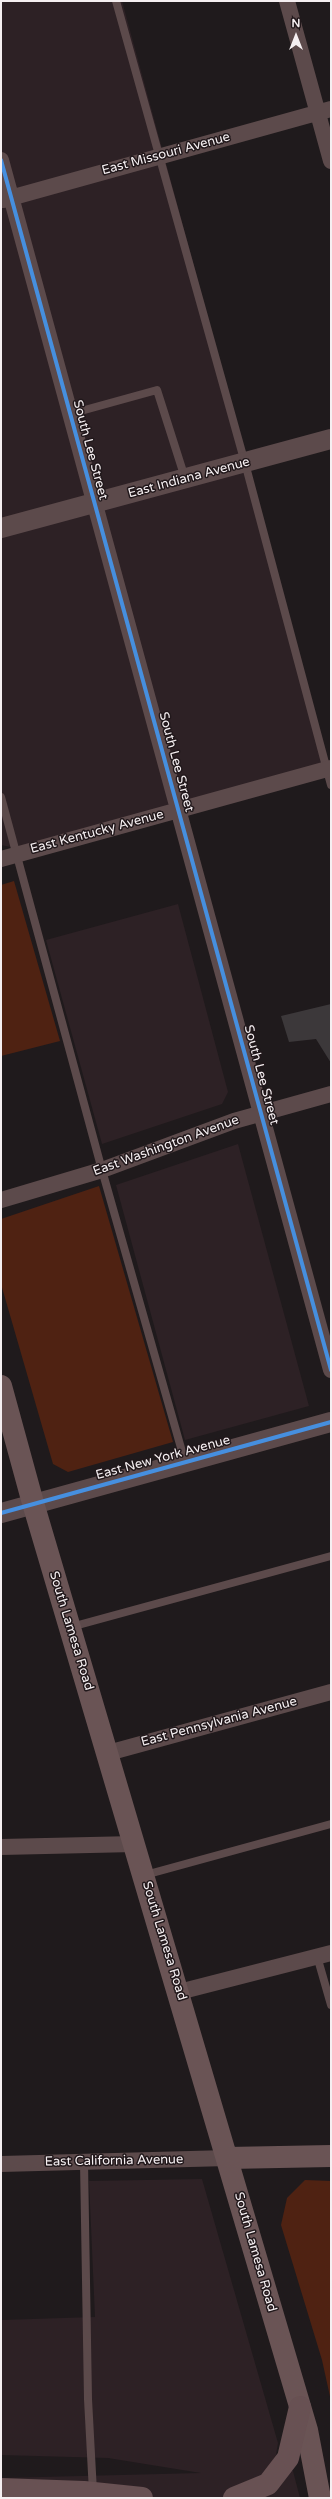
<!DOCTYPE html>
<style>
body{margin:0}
#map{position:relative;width:332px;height:2499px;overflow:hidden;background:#1f1a1c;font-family:"Varela Round",sans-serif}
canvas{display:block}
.frame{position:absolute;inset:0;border:2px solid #f5eff1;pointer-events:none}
.north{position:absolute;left:276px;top:16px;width:40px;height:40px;-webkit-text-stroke:3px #21181b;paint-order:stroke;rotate:0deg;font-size:11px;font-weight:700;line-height:16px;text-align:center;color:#f5eff1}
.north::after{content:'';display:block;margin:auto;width:14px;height:18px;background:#f5eff1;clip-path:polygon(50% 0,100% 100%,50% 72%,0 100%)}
</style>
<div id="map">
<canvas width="332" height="2499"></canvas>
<div class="frame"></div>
<div class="north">N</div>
</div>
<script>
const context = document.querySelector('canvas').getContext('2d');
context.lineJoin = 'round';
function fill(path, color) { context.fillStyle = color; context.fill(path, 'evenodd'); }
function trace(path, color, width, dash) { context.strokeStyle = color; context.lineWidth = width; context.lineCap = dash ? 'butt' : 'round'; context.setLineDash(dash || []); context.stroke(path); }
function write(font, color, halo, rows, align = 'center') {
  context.font = font + ' "Varela Round",sans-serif'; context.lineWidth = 3; context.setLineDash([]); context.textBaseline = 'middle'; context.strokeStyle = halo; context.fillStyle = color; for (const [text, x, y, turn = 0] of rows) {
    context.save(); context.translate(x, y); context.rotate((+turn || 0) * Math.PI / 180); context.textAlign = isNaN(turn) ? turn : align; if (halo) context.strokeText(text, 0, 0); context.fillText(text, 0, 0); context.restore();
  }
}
fill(new Path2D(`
 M1 1H122L330 767 25 850 1 845Z
 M178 904 228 1092 222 1104 102 1144 46 940Z
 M238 1144 309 1406 185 1440 116 1185Z
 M202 2179 278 2443 276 2455 266 2472 293 2471 300 2498H1V2478L201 2473 108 2458 1 2455V2320L95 2317 89 2181Z`), '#2d2125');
fill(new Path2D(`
 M14 881 60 1041 1 1056V885Z
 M99 1186 173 1442 68 1472 53 1464 1 1284V1219Z
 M305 2180 331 2181V2401L322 2360 281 2225 287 2198Z`), '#4f2212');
fill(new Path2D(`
 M331 1004V1063L316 1039 289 1042 281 1016Z`), '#3c383a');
trace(new Path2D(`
 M116 1 245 463 331 785
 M70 414 157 390 185 478
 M1 797 102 1170 185 1462
 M71 1627 331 1556
 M145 1875 331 1824
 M317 1956 331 2005
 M84 2162 88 2399 93 2492`), '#5c4a4b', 8);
trace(new Path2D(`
 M287 1 331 161
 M1 160 331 1370
 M3 200 331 109
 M1 859 331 768
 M1 1200 102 1170 234 1121 331 1094
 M108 1753 331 1692
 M1 1847 135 1844
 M179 1992 331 1953
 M1 2164 228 2158`), '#5c4a4b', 16);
trace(new Path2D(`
 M1 528 331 439
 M1 1513 331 1422`), '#5c4a4b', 20);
trace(new Path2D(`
 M1 1386 33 1503 307 2430 320 2498
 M228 2158 331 2156`), '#6a5455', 22);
trace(new Path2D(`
 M1 2489 84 2492 142 2498
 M234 2498 268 2484 288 2458 300 2407`), '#685153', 22);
trace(new Path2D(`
 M1 160 331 1370
 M1 1513 331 1422`), '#468fdf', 4);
write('13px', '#f5eff1', '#21181b', [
 ["East Missouri Avenue",166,154,-15],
 ["South Lee Street",90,450,75],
 ["East Indiana Avenue",189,478,-15],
 ["South Lee Street",176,762,75],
 ["East Kentucky Avenue",97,832,-15],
 ["South Lee Street",261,1075,75],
 ["East Washington Avenue",166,1146,-20],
 ["East New York Avenue",163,1458,-15],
 ["South Lamesa Road",71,1631,73],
 ["East Pennsylvania Avenue",219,1722,-15],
 ["South Lamesa Road",164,1941,73],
 ["East California Avenue",114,2161,-1],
 ["South Lamesa Road",255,2252,74]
]);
</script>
